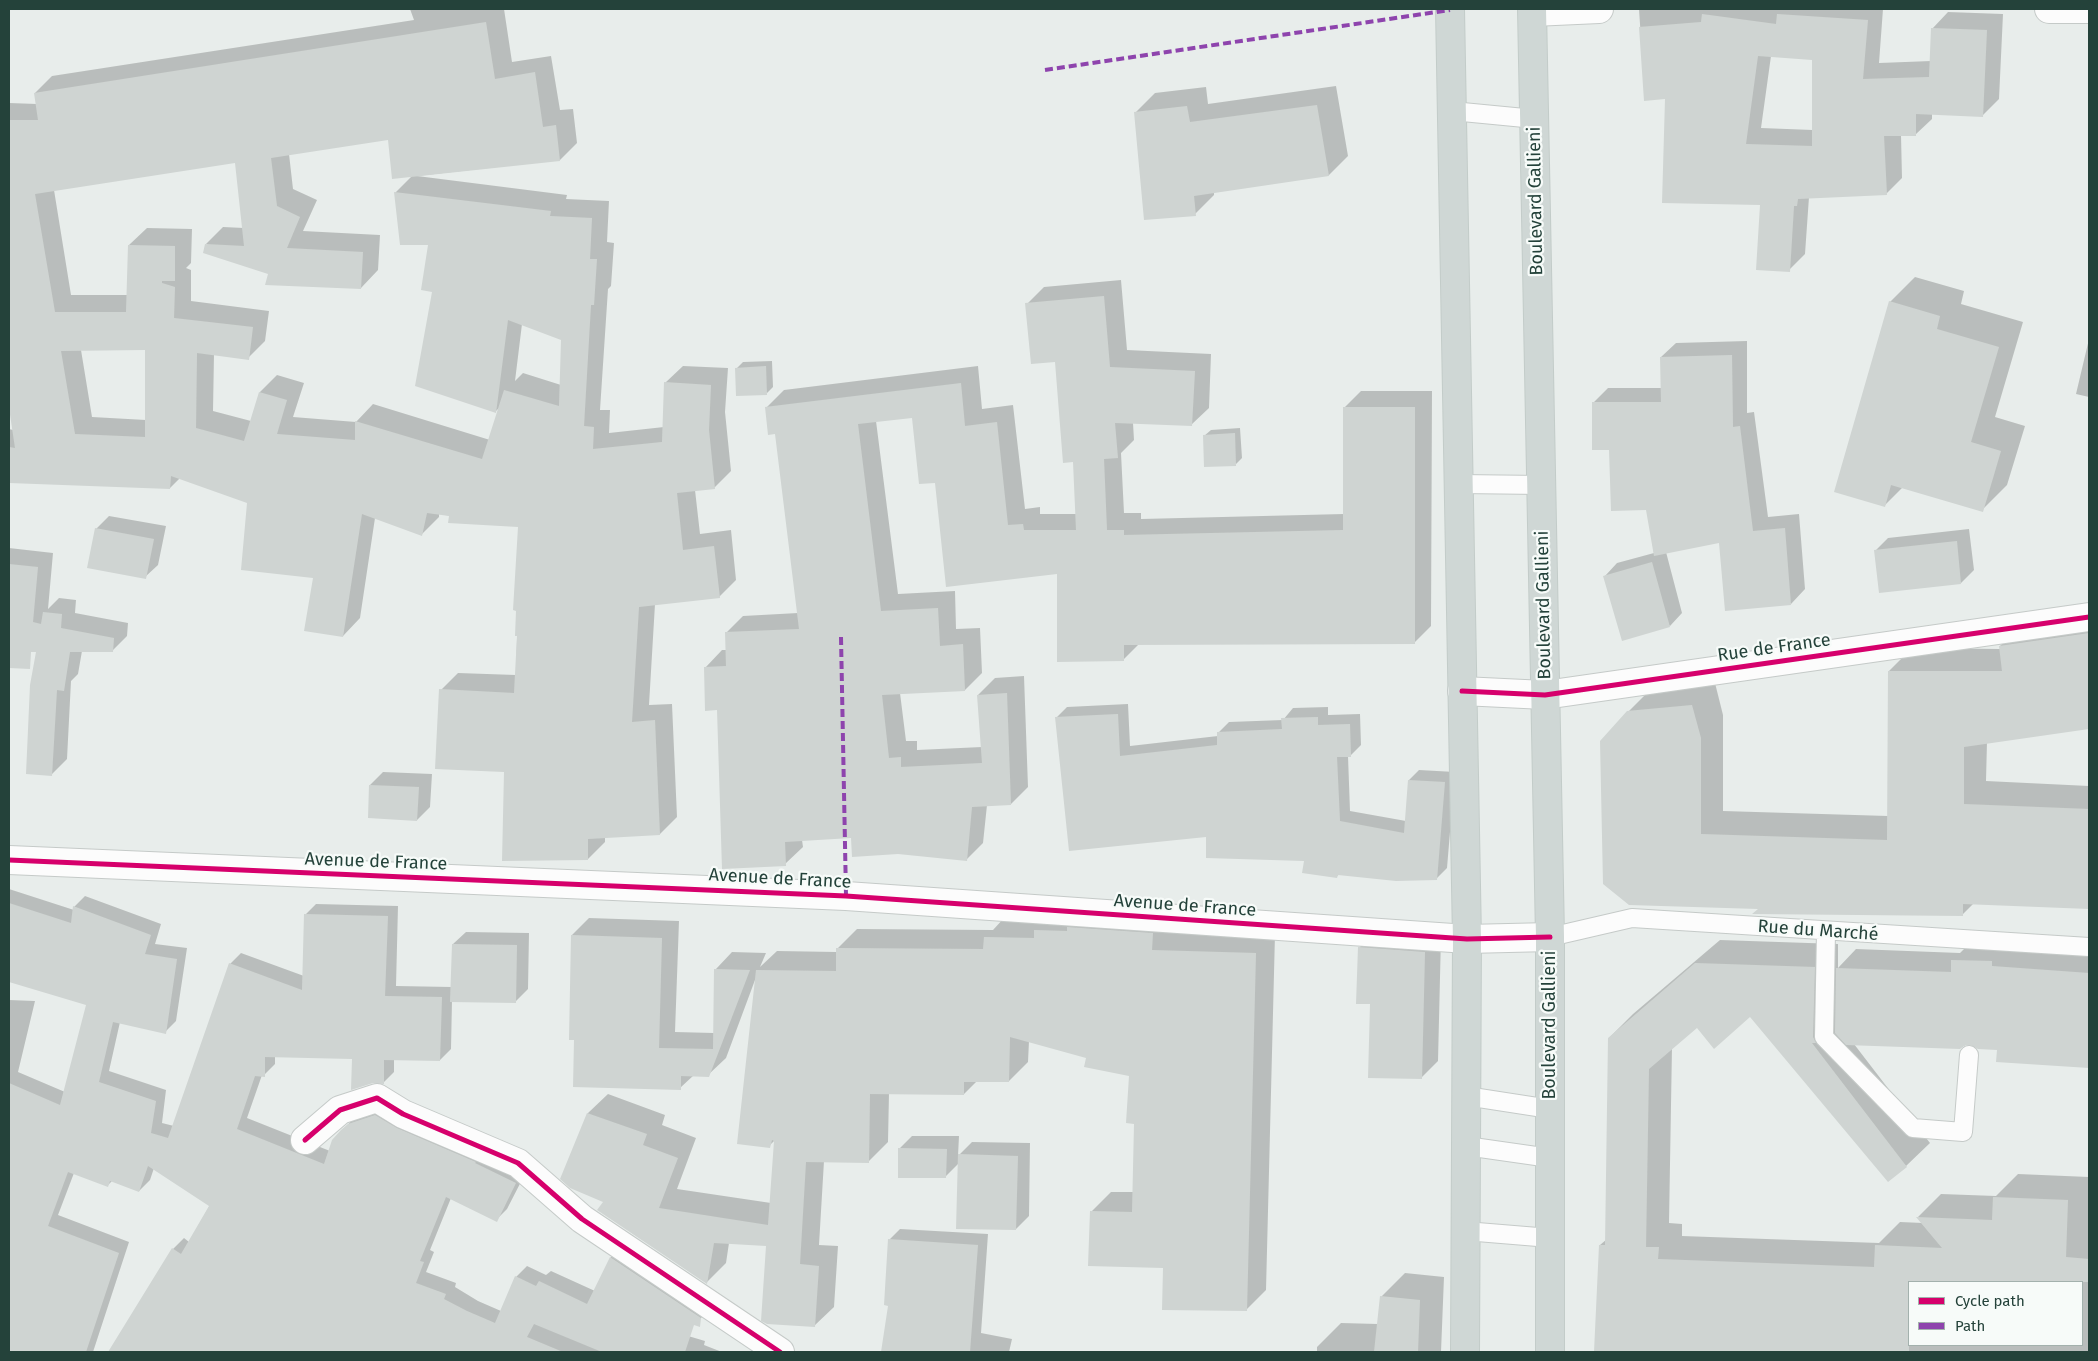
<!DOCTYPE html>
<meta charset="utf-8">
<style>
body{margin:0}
#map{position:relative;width:2098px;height:1361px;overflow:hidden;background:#e8edeb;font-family:"Fira Sans",sans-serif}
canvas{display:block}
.frame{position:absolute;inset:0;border:10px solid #24423a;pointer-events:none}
.legend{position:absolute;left:1908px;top:1281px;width:175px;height:65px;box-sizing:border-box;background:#f7fbf9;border:1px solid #a3b1ad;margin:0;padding:6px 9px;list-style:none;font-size:15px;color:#24423a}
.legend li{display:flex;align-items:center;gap:10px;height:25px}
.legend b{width:25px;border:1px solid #a3b1ad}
</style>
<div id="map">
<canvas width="2098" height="1361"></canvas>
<div class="frame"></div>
<ul class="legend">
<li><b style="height:6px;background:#d6006c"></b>Cycle path</li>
<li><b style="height:6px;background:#8e44ad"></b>Path</li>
</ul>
</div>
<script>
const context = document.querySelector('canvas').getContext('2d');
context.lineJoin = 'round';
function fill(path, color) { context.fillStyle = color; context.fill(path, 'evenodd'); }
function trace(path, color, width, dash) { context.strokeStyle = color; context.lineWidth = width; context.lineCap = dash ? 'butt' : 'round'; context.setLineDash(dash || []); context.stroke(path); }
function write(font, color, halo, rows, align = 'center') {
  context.font = font + ' "Fira Sans",sans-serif'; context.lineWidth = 4.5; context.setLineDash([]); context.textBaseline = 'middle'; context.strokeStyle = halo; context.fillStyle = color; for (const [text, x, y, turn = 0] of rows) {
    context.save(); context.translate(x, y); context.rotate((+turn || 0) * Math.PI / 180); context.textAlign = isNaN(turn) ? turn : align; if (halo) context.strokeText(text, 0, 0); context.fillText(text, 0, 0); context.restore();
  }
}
fill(new Path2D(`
 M410 9H473L474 10 504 9 512 62 551 56 560 110 573 109 577 143 560 160 417 176 567 195 566 199 609 201 607 242 614 243 611 286 608 289 600 410H610L609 433 664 427 665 383 683 366 728 368 725 412 731 471 714 488 695 490 700 534 731 530 736 580 719 597 655 604 649 705 672 704 677 817 660 834 605 837V842L588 859 505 771 441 690 458 673 516 675 520 526 439 514V517L422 534 375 518 360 618 343 636 314 577 248 502 180 478 170 488 9 482V429L13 430 9 400V103L37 104 35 93 52 76 414 20ZM389 138 412 176 395 193 430 244 434 291 496 411 500 407 490 440 373 404 356 422 293 417 304 383 277 375 260 392 251 421 213 411 214 354 248 358 265 341 269 311 191 301V270L186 268 191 263 192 229 147 228 129 245 128 295H71L54 190 236 162 244 228 223 227 206 244 270 273 361 288 378 270 380 235 303 231 317 200 293 189 289 154ZM522 324 563 339 561 385 523 373 515 381ZM146 349V420L92 417 81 350Z
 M1639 9H1883L1879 63 1931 61 1932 29 1948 12 2003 14 1999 99 1983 115 1932 114V119L1915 135H1901L1902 178 1886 194 1809 197 1805 254 1789 270 1761 204 1667 98 1645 100ZM1771 56 1814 59 1813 130 1761 128Z
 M1336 86 1348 156 1329 175 1214 192V195L1195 214 1136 112 1155 93 1206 87 1208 104Z
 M1915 277 1964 291 1961 304 2023 322 1995 417 2025 426 2007 485 1982 510 1903 487 1884 506 1890 302Z
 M1121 280 1127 350 1211 354 1209 408 1191 425 1133 423 1134 440 1121 453 1124 513H1141V519L1344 514V408L1361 391H1432L1431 626 1414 643H1140L1123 660 1059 573 936 481 913 417 876 421 898 594 955 591 956 629 980 628 982 673 965 690 900 693 906 741H917V750L982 747 978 695 995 678 1024 676 1028 787 1011 804 987 805 983 843 966 860 852 837 802 840 803 847 785 864 718 709 705 668 722 650H727L726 633 743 616 798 613 776 432 767 407 784 390 978 366 982 409 1013 405 1025 509 1040 507V514H1076L1074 461 1056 361 1027 304 1044 287Z
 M2089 339V397L2076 394Z
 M1747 341V413L1754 412 1768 517 1799 514 1805 589 1791 604 1720 541 1666 552 1682 613 1670 626 1605 576 1617 563 1654 553 1647 509 1610 449 1593 403 1608 388H1662L1661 357 1676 343Z
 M772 361 773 387 767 393 737 368 743 362Z
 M1240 428 1242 458 1236 464 1204 436 1211 430Z
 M109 516 166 526 158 565 145 577 96 529Z
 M1969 529 1974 570 1961 583 1875 551 1888 538Z
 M9 548 53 553 48 609 59 598 76 600 75 613 128 623 127 636 112 651H82L78 674 71 681 67 759 52 774 38 650H9Z
 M2089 614V728L1987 742 1986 781 2089 786V908L1974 903 1962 915 1629 904 1628 712 1652 688 1715 683 1723 715V811L1888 816 1889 671 1912 648 2000 649V646L2023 623Z
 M1128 704 1130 746 1218 736V733L1229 722 1283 720 1293 708 1328 707V715L1360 714 1361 745 1350 756H1348L1350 811 1406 821 1409 780 1419 770 1455 772 1447 868 1436 879 1340 874 1337 876 1305 860 1208 835 1056 718 1067 707Z
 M383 772 432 774 430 807 417 820 370 785Z
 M9 889 74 910V907L85 896 161 924 155 944 187 948 176 1021 165 1032 120 1022 109 1071 166 1090 162 1123 174 1126 230 964 241 953 304 976 305 915 316 904 398 906 396 986 452 987 453 944 466 932 529 933 528 989 515 1002 452 1000 451 1049 440 1060 394 1059V1072L383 1083 353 1058 275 1056V1064L264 1075H262L247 1118 330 1151 342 1131 353 1119 386 1105 526 1172 507 1209 496 1220 451 1198 430 1250 434 1252 426 1272 456 1283 455 1287 478 1301 501 1311 516 1277 527 1266 546 1275 551 1271 595 1291 611 1257 622 1247 712 1307 701 1318 614 1314 705 1341 704 1345 722 1352H109L173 1249 184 1238 189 1242 210 1205 154 1168 150 1180 139 1191 112 1181 107 1186 74 1173 58 1215 129 1242 93 1352H9V1000L35 1001 18 1072 65 1092 87 1005 42 952 9 942Z
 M589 918 679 921 675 1032 714 1033 716 969 732 952 766 953 760 967 777 951 837 952 838 948 857 929 993 930 1004 918 1275 934 1266 1290 1246 1310 1164 1266 1091 1212 1111 1192H1134L1135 1122 1130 1075 1088 1057 1029 1041 1028 1062 1009 1081H977L964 1094 889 1093 888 1142 868 1162 824 1161 819 1245 838 1246 834 1307 814 1326 768 1245 729 1243 726 1263 707 1282 605 1201 562 1179 588 1113 608 1094 665 1115 662 1125 696 1138 677 1189 771 1203 775 1140 769 1146 755 980 726 1058 708 1075H694L680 1088 575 1039 572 935Z
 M1376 931 1441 936 1438 1061 1421 1078 1359 948Z
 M1720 940 1838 944V968L1856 949 1960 953 1972 941 2089 953V1067L1998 1061V1049L1969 1043 1960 1048 1854 1044 1930 1143 1906 1166 1750 1016 1697 1026 1672 1047 1669 1223 1682 1224V1236L1879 1243 1900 1222 1923 1223 1918 1217 1941 1194 1996 1196 2018 1174 2089 1177V1352H1596L1600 1245 1607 1239 1609 1038 1633 1014ZM1909 1282H2082V1345H1909Z
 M912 1136H959L958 1156 972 1142 1030 1143 1029 1216 1016 1229 959 1163 945 1177 899 1149Z
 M900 1229 988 1234 981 1333 1012 1339 1009 1352H883L890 1304 889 1240Z
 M1405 1273 1444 1277 1441 1352H1317V1347L1341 1323 1378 1324 1381 1297Z`), '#0003');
fill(new Path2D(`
 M1702 14 1776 24 1777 14 1868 20 1863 79 1929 77 1931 28 1987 30 1983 117 1916 114V136H1884L1887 195 1798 199 1797 206H1794L1790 272 1756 270 1760 205 1662 203 1665 99 1644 101 1639 27 1701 22ZM1758 56 1812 60V146L1746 144Z
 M486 22 495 79 535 72 543 127 556 125 560 161 392 179 388 140 271 158 277 206 300 217 287 248 363 252 361 289 265 285 268 274 203 253 205 244 244 246 235 163 35 194 55 312H126L128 245 175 246V281H162V283L175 287 174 318 253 327 249 360 197 353 196 428 244 441 259 392 287 400 277 434 355 440V421L482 459 504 390 559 406 561 340 508 320 496 413 415 386 432 292 421 290 428 245H400L394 192 551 211 550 216 592 218 590 259H597L594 305H591L584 426 594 427 593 449 662 442 664 382 711 385 709 430 715 489 677 493 683 550 714 546 720 598 639 607 632 722 655 720 660 835 588 839V860L502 861 504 772 435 769 439 689 514 693 517 636H515L516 611 513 610 518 527 448 523 449 516 427 513 422 536 362 514 343 637 304 631 313 578 241 570 247 503 171 476 170 489 9 483V447L15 448 9 408V120H38L34 93ZM145 350V437L75 434 61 351Z
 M1317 105 1329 176 1194 196 1196 216 1144 220 1134 112 1187 106 1190 122Z
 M1104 296 1110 367 1195 371 1192 426 1115 423 1118 458 1104 459 1107 530H1124V535L1343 530V407H1415V644L1124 645V661L1057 662V574L946 587 935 483 919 484 912 418 858 424 881 611 938 608 940 646 963 644 965 691 882 695 889 758 901 757V767L982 763 977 695 1007 693 1011 805 972 807 967 861 898 854 852 857 851 838 785 842 786 866 722 869 717 710 705 711 704 667 726 666 725 632 799 629 775 434 768 435 765 407 961 383 965 426 997 422 1008 525 1023 524 1024 530H1076L1073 462 1063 463 1055 362 1031 364 1025 303Z
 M1889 301 1940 316 1937 329 1999 347 1971 442 2001 451 1983 512 1891 485 1885 507 1834 492Z
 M1732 355 1733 427 1740 426 1753 531 1785 528 1791 605 1725 611 1719 543 1654 556 1646 510 1611 511 1609 450H1592V402H1661L1660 357Z
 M766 366 767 395 736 396 735 368Z
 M1235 433 1236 466 1204 467 1203 435Z
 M95 528 154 539 146 579 87 568Z
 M1957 541 1961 584 1879 593 1874 550Z
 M1652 562 1670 627 1622 641 1603 576Z
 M9 564 38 567 33 622 41 624 43 612 62 614 61 628 114 638 113 652H70L64 691 57 690 52 776 26 774 30 685 36 652H31L30 669 9 668Z
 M2089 633V729L1964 747V804L2089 809V909L1963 904V916L1752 914 1758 909 1629 905 1603 884 1600 741 1627 711 1692 705 1701 738V834L1887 840 1888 671H2002L1999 646Z
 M1118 714 1120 756 1217 745V732L1282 729 1281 718 1318 717V725L1350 724 1351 757H1337L1340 821 1404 833 1408 780 1445 782 1437 880 1396 881 1338 875 1337 878 1302 873 1304 861 1206 858V837L1069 851 1055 717Z
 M369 785 419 787 417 821 368 818Z
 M9 903 71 923 73 906 151 935 145 954 177 959 166 1034 113 1022 99 1082 156 1101 151 1133 168 1138 229 963 302 990 304 914 388 916 385 996 442 997 440 1061 384 1060V1084L373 1083 351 1090 352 1059 265 1057V1077L255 1076 237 1129 324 1164 332 1140 341 1130 348 1124 375 1115 397 1128 476 1162 475 1163 516 1183 497 1222 446 1197 420 1261 424 1262 416 1283 446 1294 444 1299 467 1311 495 1323 515 1276 536 1286 539 1281 587 1304 610 1257 701 1318 700 1327 694 1325 685 1352H602L534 1324 527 1337 563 1352H108L172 1248 181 1254 209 1206 148 1166 139 1192 110 1181 108 1187 68 1172 48 1226 119 1253 86 1352H9V1083L60 1105 86 1005 9 982Z
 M1067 927 1153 933 1152 950 1256 953 1247 1311 1162 1310 1163 1268 1088 1266 1090 1211 1132 1212 1134 1124 1126 1123 1129 1076 1084 1067 1086 1058 1010 1037 1009 1082H964V1095L870 1094 869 1163 806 1162 800 1264 819 1266 815 1327 767 1324 761 1321 766 1246 714 1243 707 1284 597 1210 603 1202 570 1188 560 1179 587 1113 647 1134 643 1145 678 1158 659 1208 768 1225 774 1141 772 1140 770 1148 737 1144 756 970 836 971V948L983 949 984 937 1034 938V930L1067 931Z
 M571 935 662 938 659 1048 713 1049 714 969 750 970 709 1077 681 1076V1090L573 1087 574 1040H569Z
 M452 944 517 945 516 1003 450 1002Z
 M1358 947 1425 952 1422 1079 1368 1078 1370 1004H1356Z
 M1951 960 1992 961V966L2089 973V1068L1996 1062 1997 1050 1978 1049 1970 1045H1965L1960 1049 1846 1045 1835 1033 1836 968 1951 972Z
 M1695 963 1815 967 1813 1037 1816 1043H1812L1907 1167 1888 1182 1750 1017 1714 1049 1697 1028 1649 1069 1646 1247H1659L1658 1259 1874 1267 1875 1245 1942 1248 1916 1217 1992 1220 1993 1197 2068 1200 2066 1257 2089 1259V1282H1909V1352H1594L1599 1245H1605L1608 1038Z
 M898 1148 947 1149 946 1178H898Z
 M958 1154 1018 1156 1016 1230 956 1229Z
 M888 1239 978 1245 970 1352H881L888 1306 884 1305Z
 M1380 1296 1420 1300 1418 1352H1374Z`), '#cfd4d2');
const service = new Path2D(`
 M1452 111 1535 119
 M1459 484 1542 485
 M1826 932 1824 1037 1913 1128 1963 1132 1969 1055
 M1550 937 1632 918 2089 947
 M1466 1096 1550 1109
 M1466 1146 1550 1158
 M1465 1231 1550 1238`);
const minor = new Path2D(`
 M2049 9H2089
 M1533 12 1599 9
 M1462 691 1545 695 2089 617
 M305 1140 340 1110 377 1098 403 1114 518 1163 582 1219 780 1352`);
const tertiary = new Path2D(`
 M9 860 846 896 1467 939 1550 937`);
const primary = new Path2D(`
 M1450 9 1467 939 1465 1352
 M1532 9 1550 937V1352`);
trace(service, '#c5cac8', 20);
trace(minor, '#c5cac8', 30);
trace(tertiary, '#c5cac8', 30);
trace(primary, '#c3ccc9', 30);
trace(service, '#fcfcfc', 18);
trace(minor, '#fcfcfc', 28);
trace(tertiary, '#fcfcfc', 28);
trace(primary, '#cfd7d5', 28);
trace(new Path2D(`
 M1045 70 1450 10
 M841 637 846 896`), '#8e44ad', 4, [8, 4]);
trace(new Path2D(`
 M1462 691 1545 695 2089 617
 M9 860 846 896 1467 939 1550 937
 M305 1140 340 1110 377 1098 403 1114 518 1163 582 1219 780 1352`), '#d6006c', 5);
write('18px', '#24423a', '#f7fbf9', [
 ["Boulevard Gallieni",1536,201,-91],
 ["Boulevard Gallieni",1544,605,-91],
 ["Rue de France",1774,648,-8],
 ["Avenue de France",376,862,2],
 ["Avenue de France",780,879,3],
 ["Avenue de France",1185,906,4],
 ["Rue du Marché",1818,931,4],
 ["Boulevard Gallieni",1550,1025,-90]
]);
</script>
